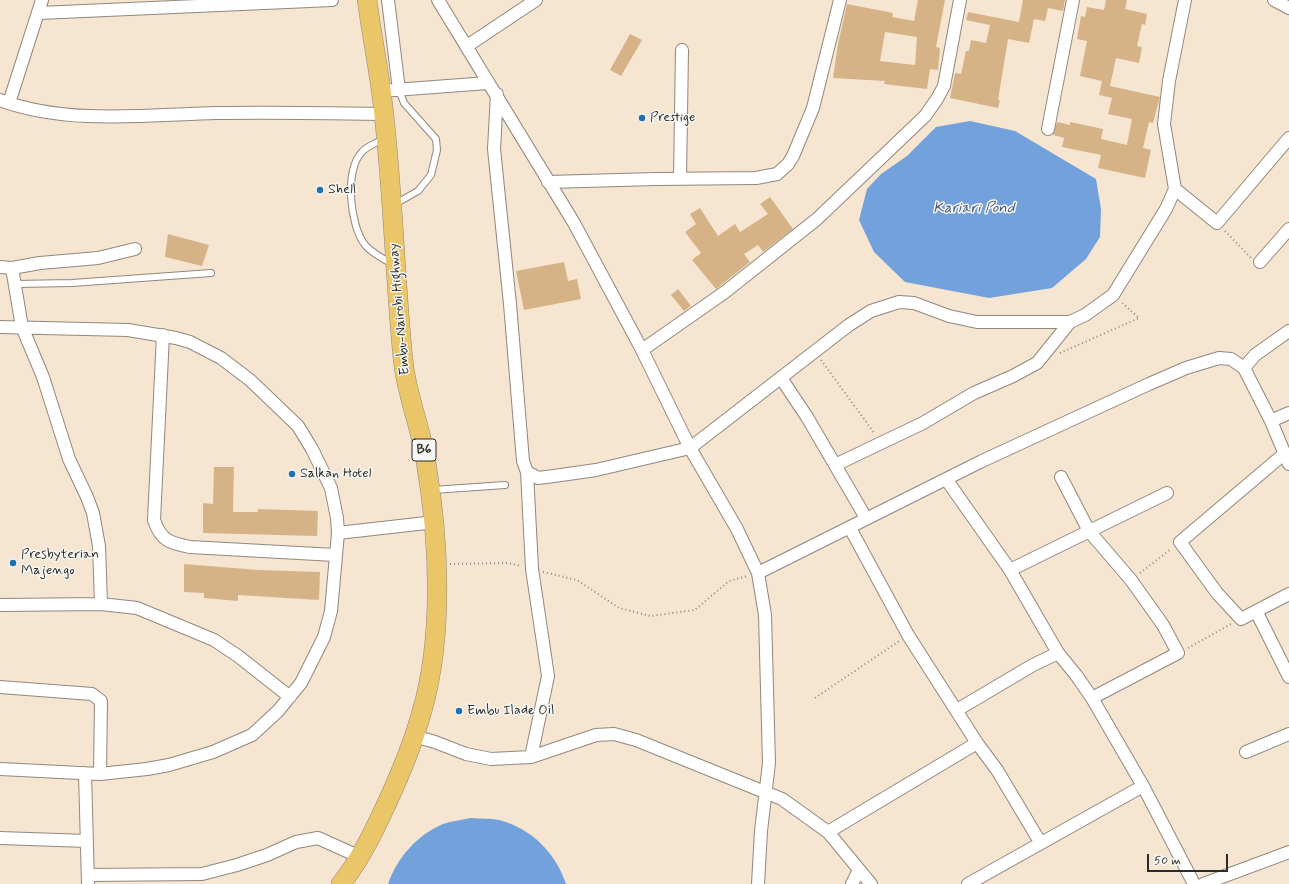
<!DOCTYPE html>
<style>
body{margin:0}
#map{position:relative;width:1289px;height:884px;overflow:hidden;background:#f5e5d1;font-family:Mynerve,sans-serif}
canvas{display:block}
.scale{position:absolute;left:1147px;top:854px;width:81px;height:18px;box-sizing:border-box;border:2px solid #2b2b2b;border-top:0;padding-left:5px;font-size:12px;line-height:14px;white-space:nowrap;color:#2b2b2b;-webkit-text-stroke:3px #f6f6f2;paint-order:stroke}
</style>
<div id="map">
<canvas width="1289" height="884"></canvas>
<div class="scale">50 m</div>
</div>
<script>
const context = document.querySelector('canvas').getContext('2d');
context.lineJoin = 'round';
function fill(path, color) { context.fillStyle = color; context.fill(path, 'evenodd'); }
function trace(path, color, width, dash) { context.strokeStyle = color; context.lineWidth = width; context.lineCap = dash ? 'butt' : 'round'; context.setLineDash(dash || []); context.stroke(path); }
function write(font, color, halo, rows, align = 'center') {
  context.font = font + ' Mynerve,sans-serif'; context.lineWidth = 3; context.setLineDash([]); context.textBaseline = 'middle'; context.strokeStyle = halo; context.fillStyle = color; for (const [text, x, y, turn = 0] of rows) {
    context.save(); context.translate(x, y); context.rotate((+turn || 0) * Math.PI / 180); context.textAlign = isNaN(turn) ? turn : align; if (halo) context.strokeText(text, 0, 0); context.fillText(text, 0, 0); context.restore();
  }
}
fill(new Path2D(`
 M970 121 1015 131 1096 179 1101 209 1100 237 1086 259 1052 288 989 298 905 282 874 252 859 220 867 189 881 174 907 156 936 127Z
 M471 818C480 819 490 818 499 820 531 828 556 853 566 884H388C397 858 417 835 443 824 452 821 462 820 471 818Z`), '#72a1db');
fill(new Path2D(`
 M918 0H945L936 47 940 48 938 70 930 69 927 89 884 84 885 81 833 78 838 44 847 4 893 13 892 17 914 21ZM885 32 917 37 915 65 880 61Z
 M1023 0H1065L1063 11 1048 8 1045 21 1034 19 1029 43 1008 39 998 100H1000L998 108 950 98 955 73 961 74 966 51H969L971 40 986 43 990 25 966 20 968 12 1019 22Z
 M1106 0H1127L1125 9 1147 14 1145 25 1142 24 1137 46 1142 47 1139 63 1116 58 1110 86 1160 97 1153 123 1149 122 1143 148 1151 150 1145 178 1098 168 1101 155 1062 147 1064 138 1053 135 1057 122 1070 125V122L1103 129 1101 139 1127 145 1132 119 1108 114 1112 98 1099 95 1102 81 1080 76 1087 41 1077 39 1081 16 1085 17 1087 7 1104 10Z
 M630 34 642 40 621 76 610 70Z
 M770 197 793 229 763 252 758 245 744 254 750 262 716 289 692 260 701 253 685 232 696 224 690 214 700 208 718 236 735 224 740 232 768 214 760 204Z
 M168 234 209 245 202 266 165 257Z
 M564 262 568 281 577 279 581 299 524 310 516 271Z
 M678 289 691 306 684 311 671 295Z
 M214 467H234L233 512H258V509L318 511 317 536 203 533V503L213 504Z
 M184 564 258 570 320 572 319 600 238 595V601L204 598V593L184 592Z`), '#d6b386');
const lane = new Path2D(`
 M383 139C377 143 367 146 362 152 344 170 350 226 365 245 372 253 383 259 393 264
 M395 204 418 191 431 175 437 150 436 139 404 103 399 90
 M15 284 72 283 211 273
 M433 490 505 485`);
const street = new Path2D(`
 M388 0 399 90
 M438 0 574 223 642 350 690 448 737 529 758 573 765 615 769 763 761 831 758 884
 M1274 0 1289 8
 M39 13 332 0
 M467 46 536 0
 M381 91 488 83
 M497 94 494 149 510 304 523 461 527 472 538 478 554 476 596 470 690 448 849 325 871 311 899 302 914 303 949 316 977 322H1070L1085 315 1113 295 1166 209 1175 189 1164 124 1169 81 1185 0
 M0 100C67 125 147 115 216 113 272 112 328 113 383 114
 M9 103 42 0
 M1048 129 1073 0
 M680 178 682 50
 M548 182 655 179 756 178 777 174 788 164 793 156 813 108 840 0
 M1175 189 1217 223 1289 138
 M1260 262 1289 229
 M0 267 12 268 40 263 98 258 135 249
 M12 268 22 327 43 377 69 459 87 497 93 513 99 546 101 604
 M0 327 128 330 176 338 190 342 221 358 250 380 298 426 312 449 331 488 337 518 338 533 331 611 324 637 301 683 278 711 252 735 213 752 169 765 147 769 100 774 0 769
 M163 335 154 520C161 541 170 543 190 547L335 555
 M642 350 725 292 817 219 925 116 937 99 944 86 960 0
 M1244 368 1255 355 1289 331
 M781 378 807 417 866 518
 M1271 421 1289 413
 M1284 454 1180 542 1217 593 1241 619 1289 594
 M835 465 923 423 974 393 1013 376 1037 363 1070 322
 M527 472 532 569 548 676 531 757
 M1061 477 1089 531 1131 580 1163 625 1178 653 1092 698
 M946 479 1010 570 1058 653 1076 675 1092 698 1143 786 1193 882
 M338 533 435 522
 M1010 570 1167 493
 M758 573 982 461 1149 384 1186 368 1219 358 1231 359 1244 368 1271 421 1289 464
 M0 605 101 604 137 608 214 640 238 656 290 697
 M1256 611 1289 677
 M0 687 92 694 101 701 100 774
 M957 710 1033 665 1058 653
 M414 736 435 742 466 754 491 759 531 757 596 735 614 734 636 740 782 799 828 832 871 884
 M977 743 997 770 1040 842
 M1246 752 1289 734
 M85 773 88 884
 M828 832 977 743 908 635 850 528
 M0 838 87 841
 M88 875 202 874 237 865 267 855 296 842 318 838 360 857
 M852 884 859 870
 M968 884 1143 786
 M1203 884 1289 852`);
const primary = new Path2D(`
 M341 884C360 860 373 833 386 805 400 775 413 744 422 711 444 635 439 539 426 462 421 427 406 394 403 359 394 270 393 179 381 90 377 60 371 30 367 0`);
trace(lane, '#90887e', 8);
trace(street, '#90887e', 14);
trace(primary, '#90887e', 20);
trace(new Path2D(`
 M1225 231 1251 258
 M1060 353 1139 318 1120 301
 M821 360 875 434
 M450 564 508 563 521 566
 M543 572 577 580 619 608 651 616 695 610 729 581 748 576
 M1140 573 1171 549
 M1188 648 1231 624
 M815 698 899 641`), '#90887e', 2, [1, 3]);
trace(lane, '#fff', 6);
trace(street, '#fff', 12);
trace(primary, '#eac669', 19);
for (const [x, y, r, color] of [
 [642,118,4,"#1f6fb2"],
 [320,190,4,"#1f6fb2"],
 [292,474,4,"#1f6fb2"],
 [13,563,4,"#1f6fb2"],
 [459,711,4,"#1f6fb2"]
]) { const dot = new Path2D(); dot.arc(x, y, r, 0, 2 * Math.PI); context.fillStyle = color; context.fill(dot); trace(dot, '#f6f6f2', 1.5); }
for (const [x, y, w] of [
 [424,450,24]
]) { const box = new Path2D(); box.roundRect(x - w / 2, y - 11, w, 22, 3); context.fillStyle = '#f6f6f2'; context.fill(box); trace(box, '#2b2b2b', 1); }
write('bold 13px', '#2b2b2b', null, [
 ["B6",424,450]
]);
write('14px', '#2b2b2b', '#f6f6f2', [
 ["Prestige",650,118],
 ["Shell",328,190],
 ["Salkan Hotel",300,474],
 ["Presbyterian",21,555],
 ["Majengo",21,571],
 ["Embu Ilade Oil",467,711]
], 'left');
write('14px', '#2b2b2b', '#f6f6f2', [
 ["Embu-Nairobi Highway",400,309,-95]
]);
write('italic 15px', '#475a71', '#f6f6f2', [
 ["Kariari Pond",974,209]
]);
</script>
